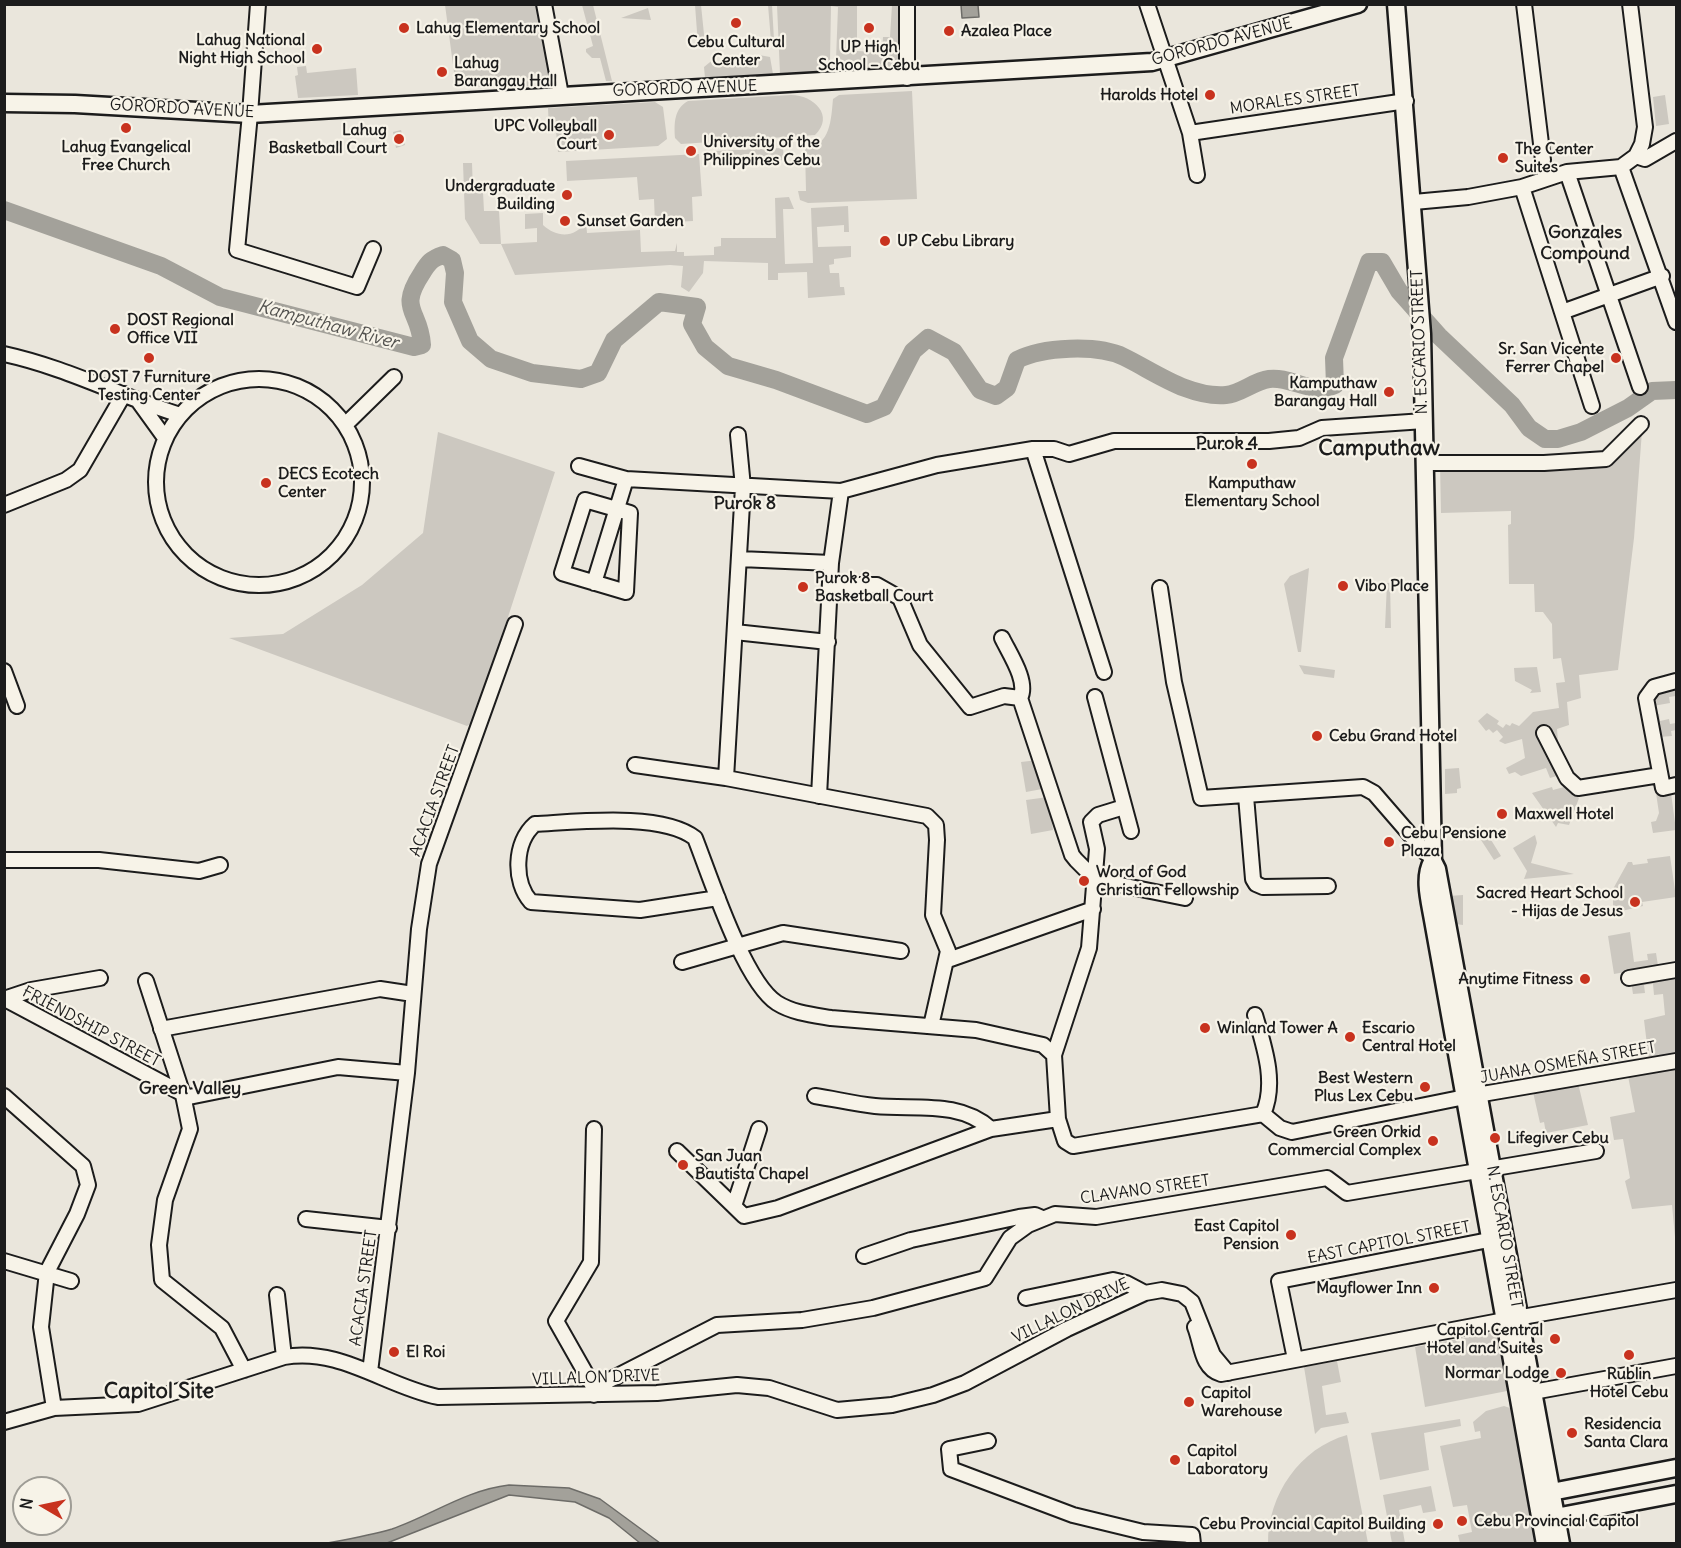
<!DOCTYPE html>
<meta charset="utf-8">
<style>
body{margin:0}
#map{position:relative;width:1681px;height:1548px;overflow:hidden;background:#eae6dc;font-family:Delius,sans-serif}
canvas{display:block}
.frame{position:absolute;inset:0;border:6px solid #1c1c1c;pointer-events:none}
.north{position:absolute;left:12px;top:1476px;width:60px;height:60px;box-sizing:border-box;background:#f7f3e8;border:2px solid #9f9d96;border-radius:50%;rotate:279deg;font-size:16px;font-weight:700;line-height:24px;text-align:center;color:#1c1c1c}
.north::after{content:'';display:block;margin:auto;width:21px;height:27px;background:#c8321e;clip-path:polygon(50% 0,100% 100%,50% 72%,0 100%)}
</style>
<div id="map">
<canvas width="1681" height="1548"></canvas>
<div class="frame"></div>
<div class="north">N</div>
</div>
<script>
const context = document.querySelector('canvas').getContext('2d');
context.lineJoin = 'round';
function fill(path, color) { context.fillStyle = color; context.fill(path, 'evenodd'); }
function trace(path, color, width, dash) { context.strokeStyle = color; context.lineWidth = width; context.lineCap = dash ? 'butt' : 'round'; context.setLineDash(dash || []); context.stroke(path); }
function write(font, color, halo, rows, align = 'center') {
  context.font = font + ' Delius,sans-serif'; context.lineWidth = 4.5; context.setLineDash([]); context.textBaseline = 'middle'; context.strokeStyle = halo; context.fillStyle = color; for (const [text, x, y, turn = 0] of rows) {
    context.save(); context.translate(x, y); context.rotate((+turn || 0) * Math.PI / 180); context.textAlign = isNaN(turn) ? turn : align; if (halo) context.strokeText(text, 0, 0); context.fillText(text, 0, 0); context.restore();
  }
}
fill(new Path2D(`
 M445 5H537L556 86 456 87Z
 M582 5H593L612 81H606L600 58H592L586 52V49L593 46Z
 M695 5H701L705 44 698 45Z
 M768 5H772L774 40 771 41Z
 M777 5H857V51L874 52V48L882 49 883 37H890L892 5H900V71L780 74ZM831 6 838 7 836 60 830 61Z
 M648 8 651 20 621 18Z
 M759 55 770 57 773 74 705 78 704 67 715 58 716 62 759 60Z
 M306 66 307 73 356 68 358 95 298 98 295 76 298 75 297 67Z
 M912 91 917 199 808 203 800 200 798 191H806L805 148C831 146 831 119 833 99L839 95Z
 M791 95C814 95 835 116 815 135L681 144 675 138C674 123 674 109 688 101Z
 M1665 95 1669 124 1656 126 1653 97Z
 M655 102 663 107 667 139 658 146 558 152 556 131H549L548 108Z
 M401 130 405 145 396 148 393 132Z
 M783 148 784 160 752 161V154H744V161L714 163V151Z
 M699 154 702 196 692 197 693 221 655 223 654 199 639 200 637 177 567 181 566 161Z
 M463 163H472L473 192H483L484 211H499L501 244 537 242V228L525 229V214L543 213V225C557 238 575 238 586 222L587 233 640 230 641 252 675 251 677 243V252H684V256L714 255V247L721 246V238H776L775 198 789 197 794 209H783L785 264 813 263 811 208 848 206 849 232H844V225L817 227 818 247 851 246V257L834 259V264L829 265 830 273H839L840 287H844L845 295 808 298 807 272 778 273V280H768V263L704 261 703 273 689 292 681 287 683 266 670 265 515 275 501 244H480L465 219Z
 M1642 431 1634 538 1618 670 1579 675 1581 698 1567 702 1569 725 1557 729 1558 742 1552 761 1560 775 1550 778 1546 768 1521 776 1515 772 1509 774 1506 768 1525 758 1522 739 1505 744 1499 741 1503 737 1497 730 1493 733 1489 729 1486 731 1478 721 1487 713 1499 721 1497 724 1503 728 1506 724 1510 726 1512 723 1519 726 1533 712 1559 708 1556 683 1565 682 1561 658 1553 659 1552 624 1543 612H1535L1534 584H1509L1508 525 1511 524V511L1441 513 1440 463 1610 459Z
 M438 432 555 472 474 722 467 726 229 638 283 634 362 585 423 533Z
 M1309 568 1301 652H1298L1284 584 1290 576Z
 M1387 583H1390L1391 628H1385Z
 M1299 665 1335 670 1334 678 1304 674Z
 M1537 667 1541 692 1530 693 1532 690 1515 681 1514 668Z
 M1676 686V696L1669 697 1670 703 1653 706 1654 693Z
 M1659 714 1660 721 1669 719 1670 724 1676 723V730L1671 731 1672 736 1659 737 1655 715Z
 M1038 760 1042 789 1026 792 1021 762Z
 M1459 768 1461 788 1457 789V793L1445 794V769Z
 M1654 780 1671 793 1676 830 1653 833 1651 822 1656 821 1659 813Z
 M1552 787 1553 790 1564 787 1579 798 1569 825 1558 823 1556 827 1532 793Z
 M1048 797 1053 830 1031 834 1026 800Z
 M1488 835 1501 856 1494 860 1481 840Z
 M1535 835 1537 843 1531 863 1574 874 1524 879 1527 871 1513 848Z
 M1670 856 1676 897 1642 902 1643 906 1613 913V889L1628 862H1632L1633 865 1648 863 1647 859Z
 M1463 895V925L1455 924 1449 896Z
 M1630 932 1634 962 1648 960 1647 954 1656 953 1658 966 1614 974 1608 936Z
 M1676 973V1055L1649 1061 1644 1020 1665 1015 1663 994 1654 995 1653 984 1644 985 1645 993 1633 994 1631 981Z
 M1676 1065V1236L1675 1237 1672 1205 1632 1209 1625 1181 1630 1178 1623 1139 1614 1140 1610 1117 1635 1112 1628 1076Z
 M1578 1083 1588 1125 1546 1133 1544 1122 1540 1123 1533 1092Z
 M1496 1332 1507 1391 1425 1407 1415 1347Z
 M1337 1361 1341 1382 1322 1386 1326 1415 1346 1412 1349 1423 1321 1428 1315 1434 1304 1367Z
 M1504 1406 1510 1408 1535 1543H1460L1458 1535 1472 1532 1467 1505 1453 1507 1440 1446 1481 1438 1480 1431 1475 1432 1473 1422 1486 1411Z
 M1460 1419 1461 1426 1424 1433 1429 1470 1380 1480 1371 1433Z
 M1347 1435 1368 1543H1268C1268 1495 1300 1448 1347 1435Z
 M1431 1486 1436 1511 1423 1513 1421 1505 1399 1510 1405 1543H1392L1383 1495Z`), '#ccc8c0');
const water = new Path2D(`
 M961 5H978L979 17 962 18Z
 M509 1485 569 1488 600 1499 660 1543H640L609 1518 575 1502 509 1495 387 1543H328C349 1539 371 1535 392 1529 432 1515 466 1490 509 1485Z`);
fill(water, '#a3a19a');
trace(water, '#6d6c68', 1.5);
trace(new Path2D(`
 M4 210 161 266 220 297 414 347 422 345C420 309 397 311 422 273 428 263 431 259 443 255L452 260 455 273 453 302 470 341 491 359 532 373 581 379 598 373 614 340 659 302 697 307 692 324 705 347 728 366 776 380 867 414 884 407 913 351 928 338 954 352 980 390 996 396 1007 388 1017 360C1042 347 1097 344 1124 357 1155 372 1189 398 1226 395 1240 394 1254 381 1269 379 1291 376 1313 396 1335 385L1334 358 1369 262H1382L1399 291 1439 336 1512 405 1529 428 1545 439H1558L1581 432 1628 408 1652 391 1676 390`), '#a3a19a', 18);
const minor = new Path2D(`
 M258 4 250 114 237 250 357 287 373 249
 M544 4 561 95
 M907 4V78
 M1147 4 1190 133 1197 175
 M1524 4 1543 160
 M1190 133 1406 101
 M1636 156 1645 159 1676 141
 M1621 167 1676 322
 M1567 172 1640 387
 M1522 187 1592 406
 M1414 202 1468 197 1522 187 1567 172 1621 167 1636 156 1642 144 1645 127 1630 4
 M1562 312 1662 276
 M4 354C68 368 119 396 180 415
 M156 482a103 103 0 1 1 206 0a103 103 0 1 1-206 0Z
 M139 402 165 438
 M345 425 394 377
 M1033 449 1104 672
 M1424 463H1544L1606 459 1641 424
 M579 466 626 479 841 491 937 465 1033 449H1054L1069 454 1114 441H1269L1299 438 1322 428 1424 421
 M585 500 630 513 626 592 562 573Z
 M4 505 66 480 80 470 124 394
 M740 559 831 563
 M594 583 626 479
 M1160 588 1174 682 1201 798 1363 787 1374 793 1426 853 1432 855
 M829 590 851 585H877L900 598 920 645 970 707 1004 696 1020 698
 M735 632 828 642
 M1002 638C1009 653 1029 682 1020 698L1072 855 1076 860 1096 880 1185 898
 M4 671 17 706
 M1676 681 1654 687 1646 698 1663 788 1676 785
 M1095 697 1131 831
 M1544 733 1567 778 1578 788 1660 775
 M635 765 726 778 927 816 936 825 937 840 933 915 948 951 931 1026
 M726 778 743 487 738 435
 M819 796 831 563 841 491
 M1246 796 1253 879 1256 884 1263 887 1328 886
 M1124 807 1098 815 1091 822 1097 849 1089 948 1054 1055 1058 1119 1065 1141 1073 1146 1263 1114
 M4 860H99L199 871 220 865
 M718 898 640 910 531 902C513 882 514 842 535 824 576 822 662 812 695 838 710 876 744 982 777 1003 793 1013 813 1015 831 1018L976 1030 1043 1045 1054 1055
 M948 960 1093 909
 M682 962 783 933 901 951
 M1629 978 1676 970
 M146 981 183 1095 190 1129 165 1200 159 1245 162 1280 222 1328 244 1370
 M4 999 31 990 100 978
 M5 999 189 1097 338 1067 407 1073
 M1255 1015C1264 1046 1277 1083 1263 1114
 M161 1029 380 989 413 994
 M4 1096 83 1166 88 1185 77 1214 47 1272 41 1327 54 1408
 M815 1096C835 1099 855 1104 875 1106 915 1110 959 1100 991 1129
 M1263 1114 1280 1128 1292 1132 1465 1097 1676 1061
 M594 1129 591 1262 556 1321 594 1388V1395
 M677 1151 744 1216 778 1208 991 1129 1058 1119
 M734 1206 759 1129
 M306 1219 389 1228
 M864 1256 911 1240 1019 1217 1035 1215 1042 1218
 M4 1261 71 1281
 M277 1295 284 1357
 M1026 1298 1113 1280 1126 1283 1145 1293
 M1195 1327C1202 1344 1201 1368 1221 1374L1505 1320 1676 1290
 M1295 1359 1279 1281 1499 1238
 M370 1372 407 1073 419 929 429 864 515 624
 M594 1388 717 1325 802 1320 873 1308 985 1278 1010 1238 1028 1225 1055 1214 1096 1217 1327 1178 1347 1193 1596 1151
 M1533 1392 1676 1366
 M4 1422 54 1408 138 1404 284 1357C340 1347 385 1386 438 1397L657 1393 737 1385 769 1388 837 1410 892 1405 933 1395 965 1383 1067 1329 1145 1293 1162 1290 1182 1294 1192 1302 1213 1355 1228 1373
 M988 1441 949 1449 951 1469 1073 1515 1143 1532 1192 1535 1193 1544`);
const major = new Path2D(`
 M1396 4 1422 334 1433 861 1437 869 1561 1544
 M4 103 75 104 250 114 1152 62 1358 4
 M1432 862C1423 878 1430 902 1433 920L1545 1544
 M1541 1494 1676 1468
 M1545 1519 1676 1494`);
trace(minor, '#1c1c1c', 18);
trace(major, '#1c1c1c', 21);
trace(minor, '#f7f3e8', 14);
trace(major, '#f7f3e8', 16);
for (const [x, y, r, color] of [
 [736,23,6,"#c8321e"],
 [404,28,6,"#c8321e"],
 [869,28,6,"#c8321e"],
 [949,31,6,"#c8321e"],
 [317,49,6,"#c8321e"],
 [442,72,6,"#c8321e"],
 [1210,95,6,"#c8321e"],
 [126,128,6,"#c8321e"],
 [609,135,6,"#c8321e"],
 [399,139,6,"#c8321e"],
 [691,151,6,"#c8321e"],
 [1503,158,6,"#c8321e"],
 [567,195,6,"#c8321e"],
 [565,221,6,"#c8321e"],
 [885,241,6,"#c8321e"],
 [115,329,6,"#c8321e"],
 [149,358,6,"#c8321e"],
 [1616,358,6,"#c8321e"],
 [1389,392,6,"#c8321e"],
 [1252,464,6,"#c8321e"],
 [266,483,6,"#c8321e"],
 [1343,586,6,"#c8321e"],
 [803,587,6,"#c8321e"],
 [1317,736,6,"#c8321e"],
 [1502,814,6,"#c8321e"],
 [1389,842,6,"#c8321e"],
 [1084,881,6,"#c8321e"],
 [1635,902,6,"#c8321e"],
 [1585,979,6,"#c8321e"],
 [1205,1028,6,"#c8321e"],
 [1350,1037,6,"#c8321e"],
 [1425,1087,6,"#c8321e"],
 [1495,1138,6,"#c8321e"],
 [1433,1141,6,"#c8321e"],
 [683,1165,6,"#c8321e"],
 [1291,1235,6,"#c8321e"],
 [1434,1288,6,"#c8321e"],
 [1555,1339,6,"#c8321e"],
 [394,1352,6,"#c8321e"],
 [1629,1355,6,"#c8321e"],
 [1561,1373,6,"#c8321e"],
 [1189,1402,6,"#c8321e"],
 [1572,1433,6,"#c8321e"],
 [1175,1460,6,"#c8321e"],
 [1462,1521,6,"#c8321e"],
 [1438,1524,6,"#c8321e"]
]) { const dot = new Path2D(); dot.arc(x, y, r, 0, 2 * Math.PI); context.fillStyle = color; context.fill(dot); trace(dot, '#f7f3e8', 2); }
write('bold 16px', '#1c1c1c', '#f7f3e8', [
 ["Lahug Elementary School",416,28],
 ["Azalea Place",961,31],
 ["Lahug National",305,40,"right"],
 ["Night High School",305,58,"right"],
 ["Cebu Cultural",736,42,"center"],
 ["Center",736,60,"center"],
 ["UP High",869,47,"center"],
 ["School – Cebu",869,65,"center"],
 ["Lahug",454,63],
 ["Barangay Hall",454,81],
 ["Harolds Hotel",1198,95,"right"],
 ["UPC Volleyball",597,126,"right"],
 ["Court",597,144,"right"],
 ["Lahug",387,130,"right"],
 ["Basketball Court",387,148,"right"],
 ["University of the",703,142],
 ["Philippines Cebu",703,160],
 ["Lahug Evangelical",126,147,"center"],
 ["Free Church",126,165,"center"],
 ["The Center",1515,149],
 ["Suites",1515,167],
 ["Undergraduate",555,186,"right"],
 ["Building",555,204,"right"],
 ["Sunset Garden",577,221],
 ["UP Cebu Library",897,241],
 ["DOST Regional",127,320],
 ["Office VII",127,338],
 ["Sr. San Vicente",1604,349,"right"],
 ["Ferrer Chapel",1604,367,"right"],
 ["DOST 7 Furniture",149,377,"center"],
 ["Testing Center",149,395,"center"],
 ["Kamputhaw",1377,383,"right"],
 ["Barangay Hall",1377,401,"right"],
 ["DECS Ecotech",278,474],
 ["Center",278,492],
 ["Kamputhaw",1252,483,"center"],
 ["Elementary School",1252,501,"center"],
 ["Purok 8",815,578],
 ["Basketball Court",815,596],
 ["Vibo Place",1355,586],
 ["Cebu Grand Hotel",1329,736],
 ["Maxwell Hotel",1514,814],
 ["Cebu Pensione",1401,833],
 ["Plaza",1401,851],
 ["Word of God",1096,872],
 ["Christian Fellowship",1096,890],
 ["Sacred Heart School",1623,893,"right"],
 ["- Hijas de Jesus",1623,911,"right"],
 ["Anytime Fitness",1573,979,"right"],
 ["Winland Tower A",1217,1028],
 ["Escario",1362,1028],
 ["Central Hotel",1362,1046],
 ["Best Western",1413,1078,"right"],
 ["Plus Lex Cebu",1413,1096,"right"],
 ["Green Orkid",1421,1132,"right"],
 ["Commercial Complex",1421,1150,"right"],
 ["Lifegiver Cebu",1507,1138],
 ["San Juan",695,1156],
 ["Bautista Chapel",695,1174],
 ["East Capitol",1279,1226,"right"],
 ["Pension",1279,1244,"right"],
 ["Mayflower Inn",1422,1288,"right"],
 ["Capitol Central",1543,1330,"right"],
 ["Hotel and Suites",1543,1348,"right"],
 ["El Roi",406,1352],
 ["Normar Lodge",1549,1373,"right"],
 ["Rublin",1629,1374,"center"],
 ["Hotel Cebu",1629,1392,"center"],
 ["Capitol",1201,1393],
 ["Warehouse",1201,1411],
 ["Residencia",1584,1424],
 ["Santa Clara",1584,1442],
 ["Capitol",1187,1451],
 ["Laboratory",1187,1469],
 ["Cebu Provincial Capitol",1474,1521],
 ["Cebu Provincial Capitol Building",1426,1524,"right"]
], 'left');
write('16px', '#1c1c1c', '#f7f3e8', [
 ["GORORDO AVENUE",1222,42,-15],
 ["GORORDO AVENUE",685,89,-2],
 ["MORALES STREET",1295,100,-8],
 ["GORORDO AVENUE",182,109,3],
 ["N. ESCARIO STREET",1420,342,-92],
 ["ACACIA STREET",435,801,-70],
 ["FRIENDSHIP STREET",91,1027,28],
 ["JUANA OSMEÑA STREET",1568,1063,-10],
 ["CLAVANO STREET",1145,1190,-8],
 ["N. ESCARIO STREET",1504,1237,80],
 ["EAST CAPITOL STREET",1389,1243,-11],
 ["ACACIA STREET",364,1288,-82],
 ["VILLALON DRIVE",1071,1311,-26],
 ["VILLALON DRIVE",596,1378,-2]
]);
write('bold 18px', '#1c1c1c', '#f7f3e8', [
 ["Gonzales",1585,233],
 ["Compound",1585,254],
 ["Purok 4",1227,444],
 ["Purok 8",745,504],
 ["Green Valley",190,1089]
]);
write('italic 18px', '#52514e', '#f7f3e8', [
 ["Kamputhaw River",328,325,15]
]);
write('bold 22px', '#1c1c1c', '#f7f3e8', [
 ["Camputhaw",1379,449],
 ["Capitol Site",159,1392]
]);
</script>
